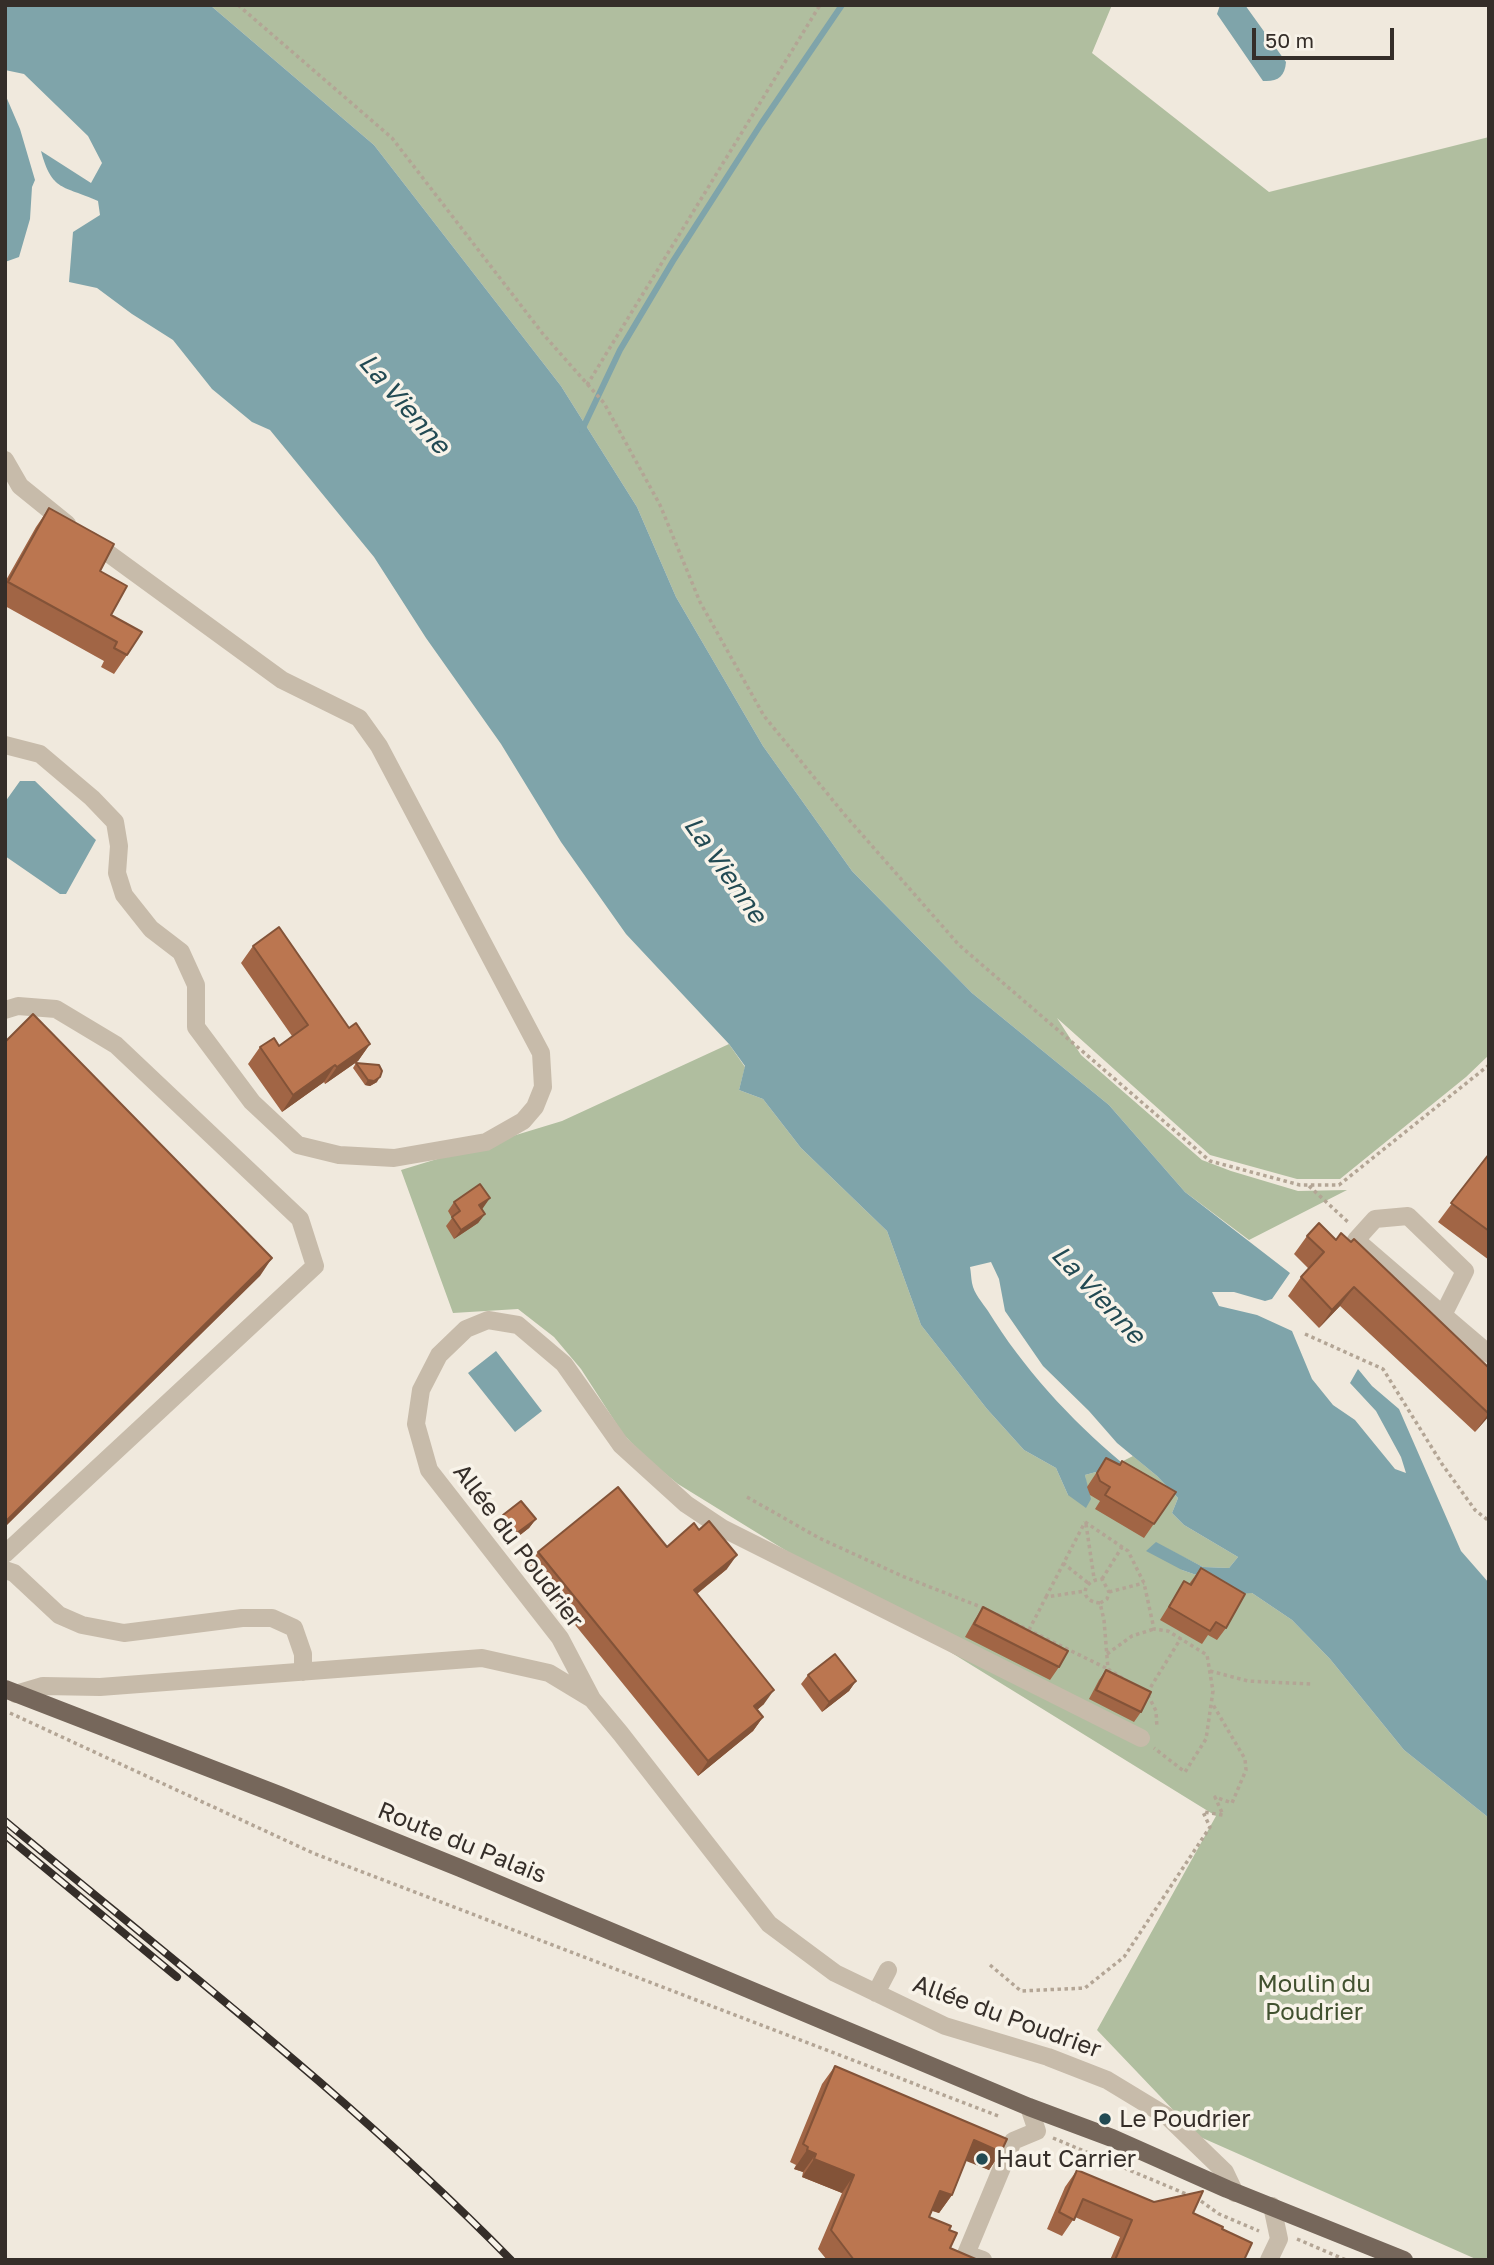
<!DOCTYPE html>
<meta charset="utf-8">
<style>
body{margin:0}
#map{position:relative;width:1494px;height:2265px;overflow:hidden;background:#f0e9dd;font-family:"Golos Text",sans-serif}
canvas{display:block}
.frame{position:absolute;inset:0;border:7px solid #352e29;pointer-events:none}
.scale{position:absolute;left:1252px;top:28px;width:142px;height:32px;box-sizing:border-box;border:4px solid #352e29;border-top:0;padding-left:9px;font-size:21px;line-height:24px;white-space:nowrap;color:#352e29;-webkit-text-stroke:5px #f8f3e9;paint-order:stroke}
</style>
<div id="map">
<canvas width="1494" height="2265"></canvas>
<div class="frame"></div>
<div class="scale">50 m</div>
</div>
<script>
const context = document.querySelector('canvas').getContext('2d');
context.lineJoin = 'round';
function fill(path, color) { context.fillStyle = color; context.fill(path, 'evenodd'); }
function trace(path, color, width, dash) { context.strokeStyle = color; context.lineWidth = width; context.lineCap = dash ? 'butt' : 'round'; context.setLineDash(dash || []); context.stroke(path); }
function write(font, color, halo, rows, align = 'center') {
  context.font = font + ' "Golos Text",sans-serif'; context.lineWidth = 7; context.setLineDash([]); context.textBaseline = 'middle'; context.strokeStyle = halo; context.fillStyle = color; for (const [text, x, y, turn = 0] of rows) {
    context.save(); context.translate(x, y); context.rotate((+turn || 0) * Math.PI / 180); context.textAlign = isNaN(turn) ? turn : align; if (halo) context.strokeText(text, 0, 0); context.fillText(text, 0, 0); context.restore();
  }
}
fill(new Path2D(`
 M210 5H1112L1092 53 1269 192 1489 137V1055L1466 1077 1340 1179H1297L1210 1155 1057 1018 1081 1055 1202 1160 1231 1171 1298 1191 1347 1190 1249 1240 1185 1192 1109 1105 972 993 852 871 763 746 676 597 637 507 561 386 374 145Z
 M729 1044 745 1067 739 1090 763 1099 801 1148 887 1231 921 1325 987 1409 1024 1450 1056 1468 1068 1495 1087 1487 1085 1475 1096 1472 1110 1479 1121 1462 1133 1456 1157 1476 1178 1498 1172 1513 1184 1525 1238 1557 1229 1568 1203 1567 1156 1543 1182 1570 1228 1586 1236 1593H1252L1292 1620 1330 1659 1404 1750 1489 1818V2260H1478L1198 2136 1097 2030 1216 1816 678 1484 647 1459 623 1434 581 1369 554 1337 518 1309 453 1313 401 1170 562 1121Z`), '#b0be9f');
fill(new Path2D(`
 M5 5H210L374 145 561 386 637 507 676 597 763 746 852 871 972 993 1109 1105 1185 1192 1290 1273 1272 1299 1265 1301 1234 1292H1212L1219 1306 1257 1315 1292 1331 1312 1379 1333 1405 1355 1420 1395 1469 1406 1473 1401 1457 1376 1411 1350 1383 1358 1369 1372 1386 1399 1409 1461 1551 1489 1583V1818L1404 1750 1330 1659 1292 1620 1252 1593 1236 1594 1228 1586 1182 1570 1146 1551 1156 1542 1203 1567 1229 1568 1238 1557 1184 1525 1172 1513 1178 1498 1157 1476 1117 1443 1089 1411 1043 1366 1005 1311 999 1279 991 1262 970 1267C971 1272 971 1278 972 1283 974 1294 982 1302 988 1311 1023 1368 1070 1419 1121 1462L1110 1479 1096 1472 1085 1475 1091 1499 1086 1508 1068 1495 1056 1468 1024 1450 987 1409 921 1325 887 1231 801 1148 763 1099 739 1090 745 1066 729 1044 626 934 561 842 501 744 426 638 374 557 270 430 252 422 212 389 173 340 132 314 97 288 69 282 73 232 100 215 98 201C63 185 52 192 41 151L91 183 102 163 88 136 24 74 5 70Z
 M1220 5H1245L1286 62C1285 77 1277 82 1263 81L1217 14Z
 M5 94 20 129 35 180 32 187 30 219 19 257 5 262Z
 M20 781H35L96 840 66 894H60L5 856V802Z
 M496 1351 542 1411 515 1432 468 1373Z`), '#7fa4aa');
trace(new Path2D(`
 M582 430 620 350 673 261 761 124 842 5`), '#7fa4aa', 6);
trace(new Path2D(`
 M238 5 392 138 543 334 604 403 660 505 700 602 764 716 844 814 959 945 1210 1161 1300 1185H1339L1489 1065
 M587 385 820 5
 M1309 1186 1349 1223
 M1305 1334 1383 1369 1442 1464 1475 1510 1489 1521
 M747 1497 819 1538 902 1576 986 1609
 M1085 1522 1128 1551 1144 1583 1154 1629 1168 1631 1207 1655 1213 1691 1206 1739 1185 1772 1154 1748
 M1086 1524 1094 1578
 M1063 1563 1088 1583
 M1102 1579 1122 1547
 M1109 1592 1144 1583
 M1046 1597 1085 1522
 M1100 1603C1079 1602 1081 1580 1102 1579L1109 1592 1107 1599 1100 1603 1104 1620 1108 1669 1127 1681
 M996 1614 1108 1669
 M1029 1630 1046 1597 1085 1591
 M1107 1654 1132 1636 1154 1629
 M1210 1671 1248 1681 1311 1684
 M1147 1693 1181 1638
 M1148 1695 1156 1711 1157 1728
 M10 1713 313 1853 1001 2117
 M990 1965 1021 1991 1085 1988 1124 1957 1210 1827 1203 1812 1223 1815 1215 1797 1232 1803 1246 1770 1245 1759 1212 1703
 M1053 2138 1198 2199 1219 2214 1259 2231
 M1297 2239 1346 2260`), '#b3a595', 3.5, [3.5, 3.5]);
trace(new Path2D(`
 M5 460 20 486 67 524
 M5 745 40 754 92 798 115 822 119 846 117 873 124 895 151 929 181 952 196 985V1027L252 1102 298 1145 339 1155 394 1158 486 1142 523 1121 535 1107 543 1087 541 1053 379 746 359 718 282 680 90 540
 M5 1010 18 1006 56 1009 116 1045 300 1219 315 1266 5 1554
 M1443 1315 1465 1271 1408 1216 1375 1219 1356 1240C1400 1278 1444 1316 1489 1354
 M5 1570 14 1573 59 1615 82 1625 124 1633 242 1618H272L294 1628 303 1654V1672
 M16 1694 43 1686 100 1687 482 1658 549 1673 592 1699
 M1141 1738 722 1528 686 1504 621 1445 564 1364 518 1325 488 1320 466 1329 439 1355 421 1390 416 1424 429 1470 560 1638 592 1699 621 1734 769 1924 835 1973 945 2026 1048 2057 1107 2080 1168 2117 1225 2172 1235 2193
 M876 1993 888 1970
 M983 2260 966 2254 1013 2141 1037 2131 1029 2107
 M1269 2260 1279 2239 1272 2206`), '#c7bbaa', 18);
trace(new Path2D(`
 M5 1689 279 1795 460 1868 1029 2107 1112 2138 1227 2189 1404 2260`), '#76675b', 18);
const rail = new Path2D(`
 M5 1821C177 1964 355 2101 511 2260
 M5 1835 177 1977`);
trace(rail, '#352e29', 8);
trace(rail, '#f8f3e9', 5, [16]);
fill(new Path2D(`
 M49 508 100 571 111 615 127 655 114 674 101 667 104 661 5 606V582L36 527Z
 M253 946 349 1028 370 1044 358 1061 325 1084 324 1082 282 1112 248 1064 260 1047 279 1046 292 1036 241 963Z
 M356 1063 377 1082 370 1086 365 1085 353 1068Z
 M1489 1154V1260L1438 1222Z
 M454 1202 483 1208 482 1209 485 1214 478 1223 454 1239 446 1226 452 1218 448 1211Z
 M1307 1236 1336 1240 1489 1368V1416L1475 1432 1340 1306 1319 1328 1288 1296 1301 1277 1309 1269 1294 1254Z
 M1106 1458 1176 1492 1144 1538 1095 1509 1100 1501 1090 1495 1087 1487Z
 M503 1515 536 1519 529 1528 510 1543 496 1525Z
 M667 1547 727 1569 697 1594 764 1704 757 1710 763 1717 753 1731 698 1776 528 1567 538 1552Z
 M1201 1568 1226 1628 1217 1640 1208 1635 1202 1644 1160 1620 1184 1581 1189 1584Z
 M983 1607 1059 1667 1050 1680 965 1637 974 1621Z
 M1106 1670 1141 1712 1134 1722 1089 1699 1099 1680Z
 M808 1675 856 1681 849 1691 822 1712 801 1684Z
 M835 2066 1001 2152 989 2170 966 2160 952 2195 939 2213 932 2211 929 2217 949 2230 950 2248 978 2260H827L818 2249 842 2193 802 2177 803 2172 794 2169 796 2165 790 2162 822 2084Z
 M1077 2170 1154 2202 1193 2213 1222 2229 1244 2260H1110L1120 2237 1075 2217 1062 2236 1047 2229 1065 2187Z`), '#a16545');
fill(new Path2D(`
 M370 1044 358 1061 325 1084 337 1067Z
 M335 1065 324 1082 282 1112 293 1095Z
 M380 1077 377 1082 370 1086 365 1085 368 1080Z
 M490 1198 483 1208 473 1215 479 1205Z
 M485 1214 478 1223 454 1239 461 1230Z
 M272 1258 260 1276 5 1527V1522Z
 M1354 1287 1340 1306 1319 1328 1332 1310Z
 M1489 1413V1416L1475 1432Z
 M536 1519 529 1528 510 1543 517 1533Z
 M737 1555 727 1569 684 1604 694 1590Z
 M856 1681 849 1691 822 1712 829 1702Z
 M774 1690 764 1704 745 1720 754 1706Z
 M763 1717 753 1731 698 1776 708 1761Z
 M974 2140 1001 2152 989 2170 961 2159Z
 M807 2150 816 2154 803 2172 794 2169Z
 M814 2159 854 2175 842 2193 802 2177Z
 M940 2191 952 2195 939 2213 928 2209Z`), '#835338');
const building = new Path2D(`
 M49 508 114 544 100 571 127 586 111 615 142 632 127 655 114 648 117 642 8 582Z
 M279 927 349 1028 356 1023 370 1044 337 1067 335 1065 293 1095 260 1047 274 1038 279 1046 308 1025 253 946Z
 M33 1014 272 1258 5 1522V1042Z
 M356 1063 379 1065 382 1071 380 1077 374 1081 368 1080Z
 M1489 1154V1231L1451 1203Z
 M480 1184 490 1198 479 1205 485 1214 461 1230 452 1217 460 1211 454 1202Z
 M1319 1223 1336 1240 1341 1233 1351 1242 1354 1239 1489 1368 1488 1413 1354 1287 1332 1310 1301 1277 1324 1252 1307 1236Z
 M1106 1458 1120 1465 1122 1461 1176 1492 1154 1524 1105 1495 1110 1487 1100 1481 1097 1473Z
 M618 1487 667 1547 694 1523 699 1530 709 1521 737 1555 694 1590 774 1690 754 1706 763 1717 708 1761 538 1552Z
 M521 1501 536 1519 517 1533 503 1515Z
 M1201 1568 1245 1594 1226 1628 1216 1622 1210 1631 1169 1607 1184 1581 1191 1585Z
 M983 1607 1068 1651 1059 1667 974 1624Z
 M835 1654 856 1681 829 1702 808 1675Z
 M1106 1670 1151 1692 1141 1712 1096 1690Z
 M835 2066 1007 2139 1001 2152 974 2140 952 2195 940 2191 929 2217 951 2226 949 2230 957 2233 950 2248 978 2260H854L831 2230 854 2175 814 2159 816 2154 807 2150 808 2147 803 2144Z
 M1077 2170 1154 2202 1203 2191 1193 2213 1223 2227 1222 2229 1252 2243 1244 2260H1115L1132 2220 1083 2199 1074 2220 1059 2212Z`);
fill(building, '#bb7650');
trace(building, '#835338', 2);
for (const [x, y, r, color] of [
 [1105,2119,7,"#224a53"],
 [982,2159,7,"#224a53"]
]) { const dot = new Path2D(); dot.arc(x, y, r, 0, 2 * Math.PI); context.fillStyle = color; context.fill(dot); trace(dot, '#f8f3e9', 2.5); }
write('24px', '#352e29', '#f8f3e9', [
 ["Allée du Poudrier",518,1546,53],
 ["Route du Palais",462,1843,22],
 ["Allée du Poudrier",1007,2017,20]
]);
write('24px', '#41512f', '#f8f3e9', [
 ["Moulin du",1314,1984],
 ["Poudrier",1314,2012]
]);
write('24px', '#352e29', '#f8f3e9', [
 ["Le Poudrier",1119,2119],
 ["Haut Carrier",996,2159]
], 'left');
write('italic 26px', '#224a53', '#f8f3e9', [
 ["La Vienne",404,404,49],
 ["La Vienne",725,870,55],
 ["La Vienne",1098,1295,47]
]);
</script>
